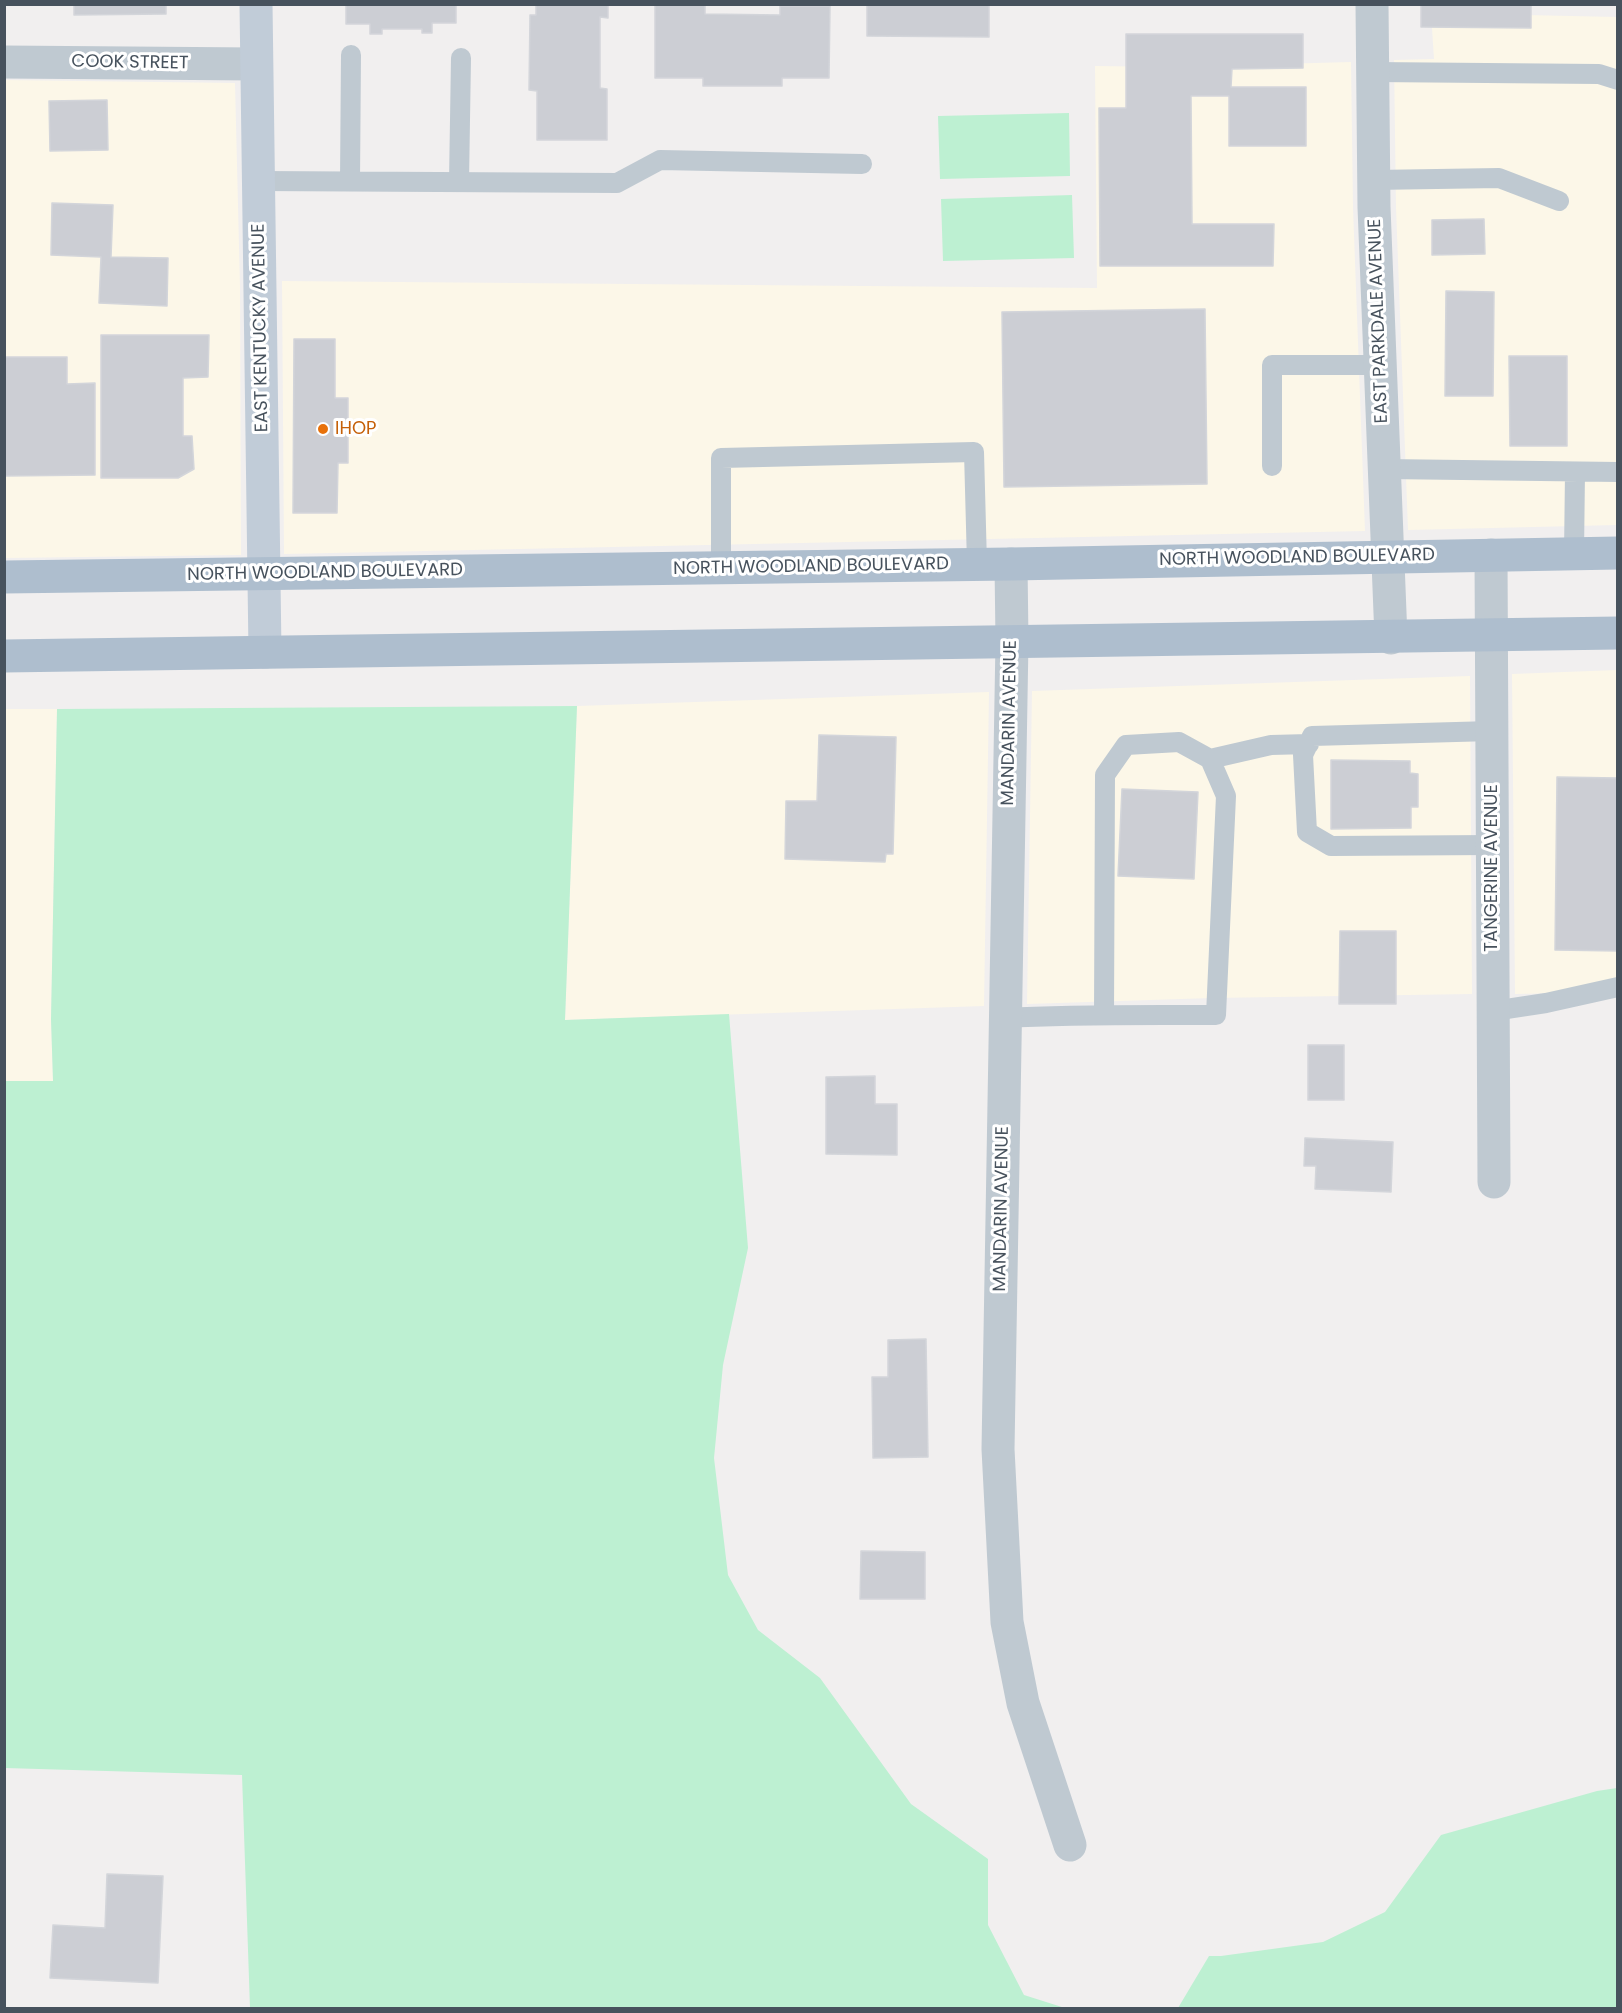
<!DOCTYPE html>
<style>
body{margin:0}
#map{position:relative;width:1622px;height:2013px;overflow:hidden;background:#f1efef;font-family:Poppins,sans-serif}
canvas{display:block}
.frame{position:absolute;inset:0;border:6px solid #47525d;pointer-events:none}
</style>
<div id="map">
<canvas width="1622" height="2013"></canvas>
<div class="frame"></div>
</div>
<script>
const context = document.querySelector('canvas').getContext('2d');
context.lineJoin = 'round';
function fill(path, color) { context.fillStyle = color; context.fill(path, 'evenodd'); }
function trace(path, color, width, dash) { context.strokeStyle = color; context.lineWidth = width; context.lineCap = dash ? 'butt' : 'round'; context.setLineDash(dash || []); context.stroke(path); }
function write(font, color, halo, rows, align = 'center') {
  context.font = font + ' Poppins,sans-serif'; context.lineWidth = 6; context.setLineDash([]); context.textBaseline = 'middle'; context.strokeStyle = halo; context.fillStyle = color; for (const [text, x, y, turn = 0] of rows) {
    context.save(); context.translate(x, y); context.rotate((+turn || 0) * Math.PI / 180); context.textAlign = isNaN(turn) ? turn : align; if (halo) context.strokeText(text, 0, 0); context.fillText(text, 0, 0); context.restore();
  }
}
fill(new Path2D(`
 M1431 13 1617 17V525L1408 530 1396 207 1394 60 1434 59Z
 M1351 62 1353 208 1365 531 284 554 282 281 1097 288 1095 66 1171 67Z
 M4 80 235 83 240 287 241 555 5 558Z
 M1617 670V992L1515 994 1512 674Z
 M1470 676 1472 994 1212 998 1027 1004 1032 691Z
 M989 692 984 1006 565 1020 577 706Z
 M4 709H57L51 1019 53 1081H5Z`), '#fcf7e8');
fill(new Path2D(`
 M1069 113 1070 176 940 179 938 116Z
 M1072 195 1074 258 943 261 941 199Z
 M577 706 565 1020 729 1014 748 1248 723 1365 714 1458 728 1575 758 1630 820 1678 911 1804 988 1859V1925L1024 1995 1065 2008H250L242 1775 5 1768V1081H53L51 1019 57 709Z
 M1617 1788V2008H1178L1209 1956H1221L1323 1942 1385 1912 1441 1835 1597 1791Z`), '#bdf0d2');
const building = new Path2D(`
 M74 4H166V14L74 15Z
 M346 4H456V23H432V33H422V29H382V34H370V24H346Z
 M536 4H608V18L600 17V88L607 89V140H537V91L529 90 530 15H536Z
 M655 4H705V14L780 15V6H830L829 78H782V86H703V78H655Z
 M867 4H989V37L867 36Z
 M1421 4H1531V28L1421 27Z
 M1126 34H1303V68L1232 69 1231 87H1306V146H1229V96H1191L1192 224H1274L1273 266H1100L1099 108H1126Z
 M107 100 108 150 50 151 49 101Z
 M52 203 113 205 111 257 168 258 167 306 99 303 101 257 51 255Z
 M1484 219 1485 254 1432 255V220Z
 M1446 291 1494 292 1493 396H1445Z
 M1205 309 1207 484 1004 487 1002 312Z
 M101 335H209L208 377 183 378V436H192L194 469 178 478H101Z
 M294 339H335V398H348V463H338L337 513H293Z
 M1509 356H1567V446H1510Z
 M4 357H67V384L95 383V475L4 476Z
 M819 735 896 737 893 854H886L885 862 785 859 786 801H817Z
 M1331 760 1410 761V773L1418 774V807H1411V828L1331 829Z
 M1557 777 1618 778V951L1555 950Z
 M1122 789 1198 792 1194 879 1118 876Z
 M1340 931H1396V1004H1339Z
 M1308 1045H1344V1100H1308Z
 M875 1076V1104H897V1155L826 1154V1077Z
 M1305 1138 1393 1142 1391 1192 1315 1189 1316 1166H1304Z
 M926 1339 928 1457 873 1458 872 1377H888V1340Z
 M861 1551 925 1552V1599H860Z
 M107 1874 163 1876 158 1983 50 1978 53 1925 105 1928Z`);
fill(building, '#ccced4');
trace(building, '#d3d5da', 1.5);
trace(new Path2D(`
 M1373 72 1599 74 1618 80
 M1374 180 1499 178 1559 201
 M259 181 617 183 660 160 862 164
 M350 181 351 55
 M459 182 461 58
 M1272 466V365H1381
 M1385 469 1618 472
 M1574 554 1575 472
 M721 568V458L974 452 977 564
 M1492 731 1312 736 1303 755 1307 832 1331 846 1492 845
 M1210 759 1271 745 1309 744
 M1493 1011 1546 1003 1618 987
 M1005 1018C1075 1014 1145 1015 1216 1015L1226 796 1210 759 1179 742 1126 745 1105 775 1104 1015`), '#bfc9d1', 20);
trace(new Path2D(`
 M1372 4 1374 207 1391 638
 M4 62 256 64
 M1491 555 1494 1182
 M1011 564 1012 641 998 1449 1007 1622 1023 1703 1070 1845`), '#bfc9d1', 33);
trace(new Path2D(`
 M256 4 265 652`), '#c1ccd8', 33);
trace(new Path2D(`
 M4 577 1011 564 1618 553
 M4 656 1618 633`), '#aebece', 33);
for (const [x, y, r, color] of [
 [323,429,6,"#e8710a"]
]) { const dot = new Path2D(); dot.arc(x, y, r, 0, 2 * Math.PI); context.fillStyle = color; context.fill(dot); trace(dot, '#fff', 2); }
write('18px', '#47525d', '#fff', [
 ["COOK STREET",130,63,1],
 ["EAST PARKDALE AVENUE",1379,321,-92],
 ["EAST KENTUCKY AVENUE",261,328,-91],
 ["NORTH WOODLAND BOULEVARD",1297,558,-1],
 ["NORTH WOODLAND BOULEVARD",811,567,-1],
 ["NORTH WOODLAND BOULEVARD",325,573,-1],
 ["MANDARIN AVENUE",1010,723,-89],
 ["TANGERINE AVENUE",1492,868,-90],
 ["MANDARIN AVENUE",1002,1209,-89]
]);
write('18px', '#c56008', '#fff', [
 ["IHOP",335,429]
], 'left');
</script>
